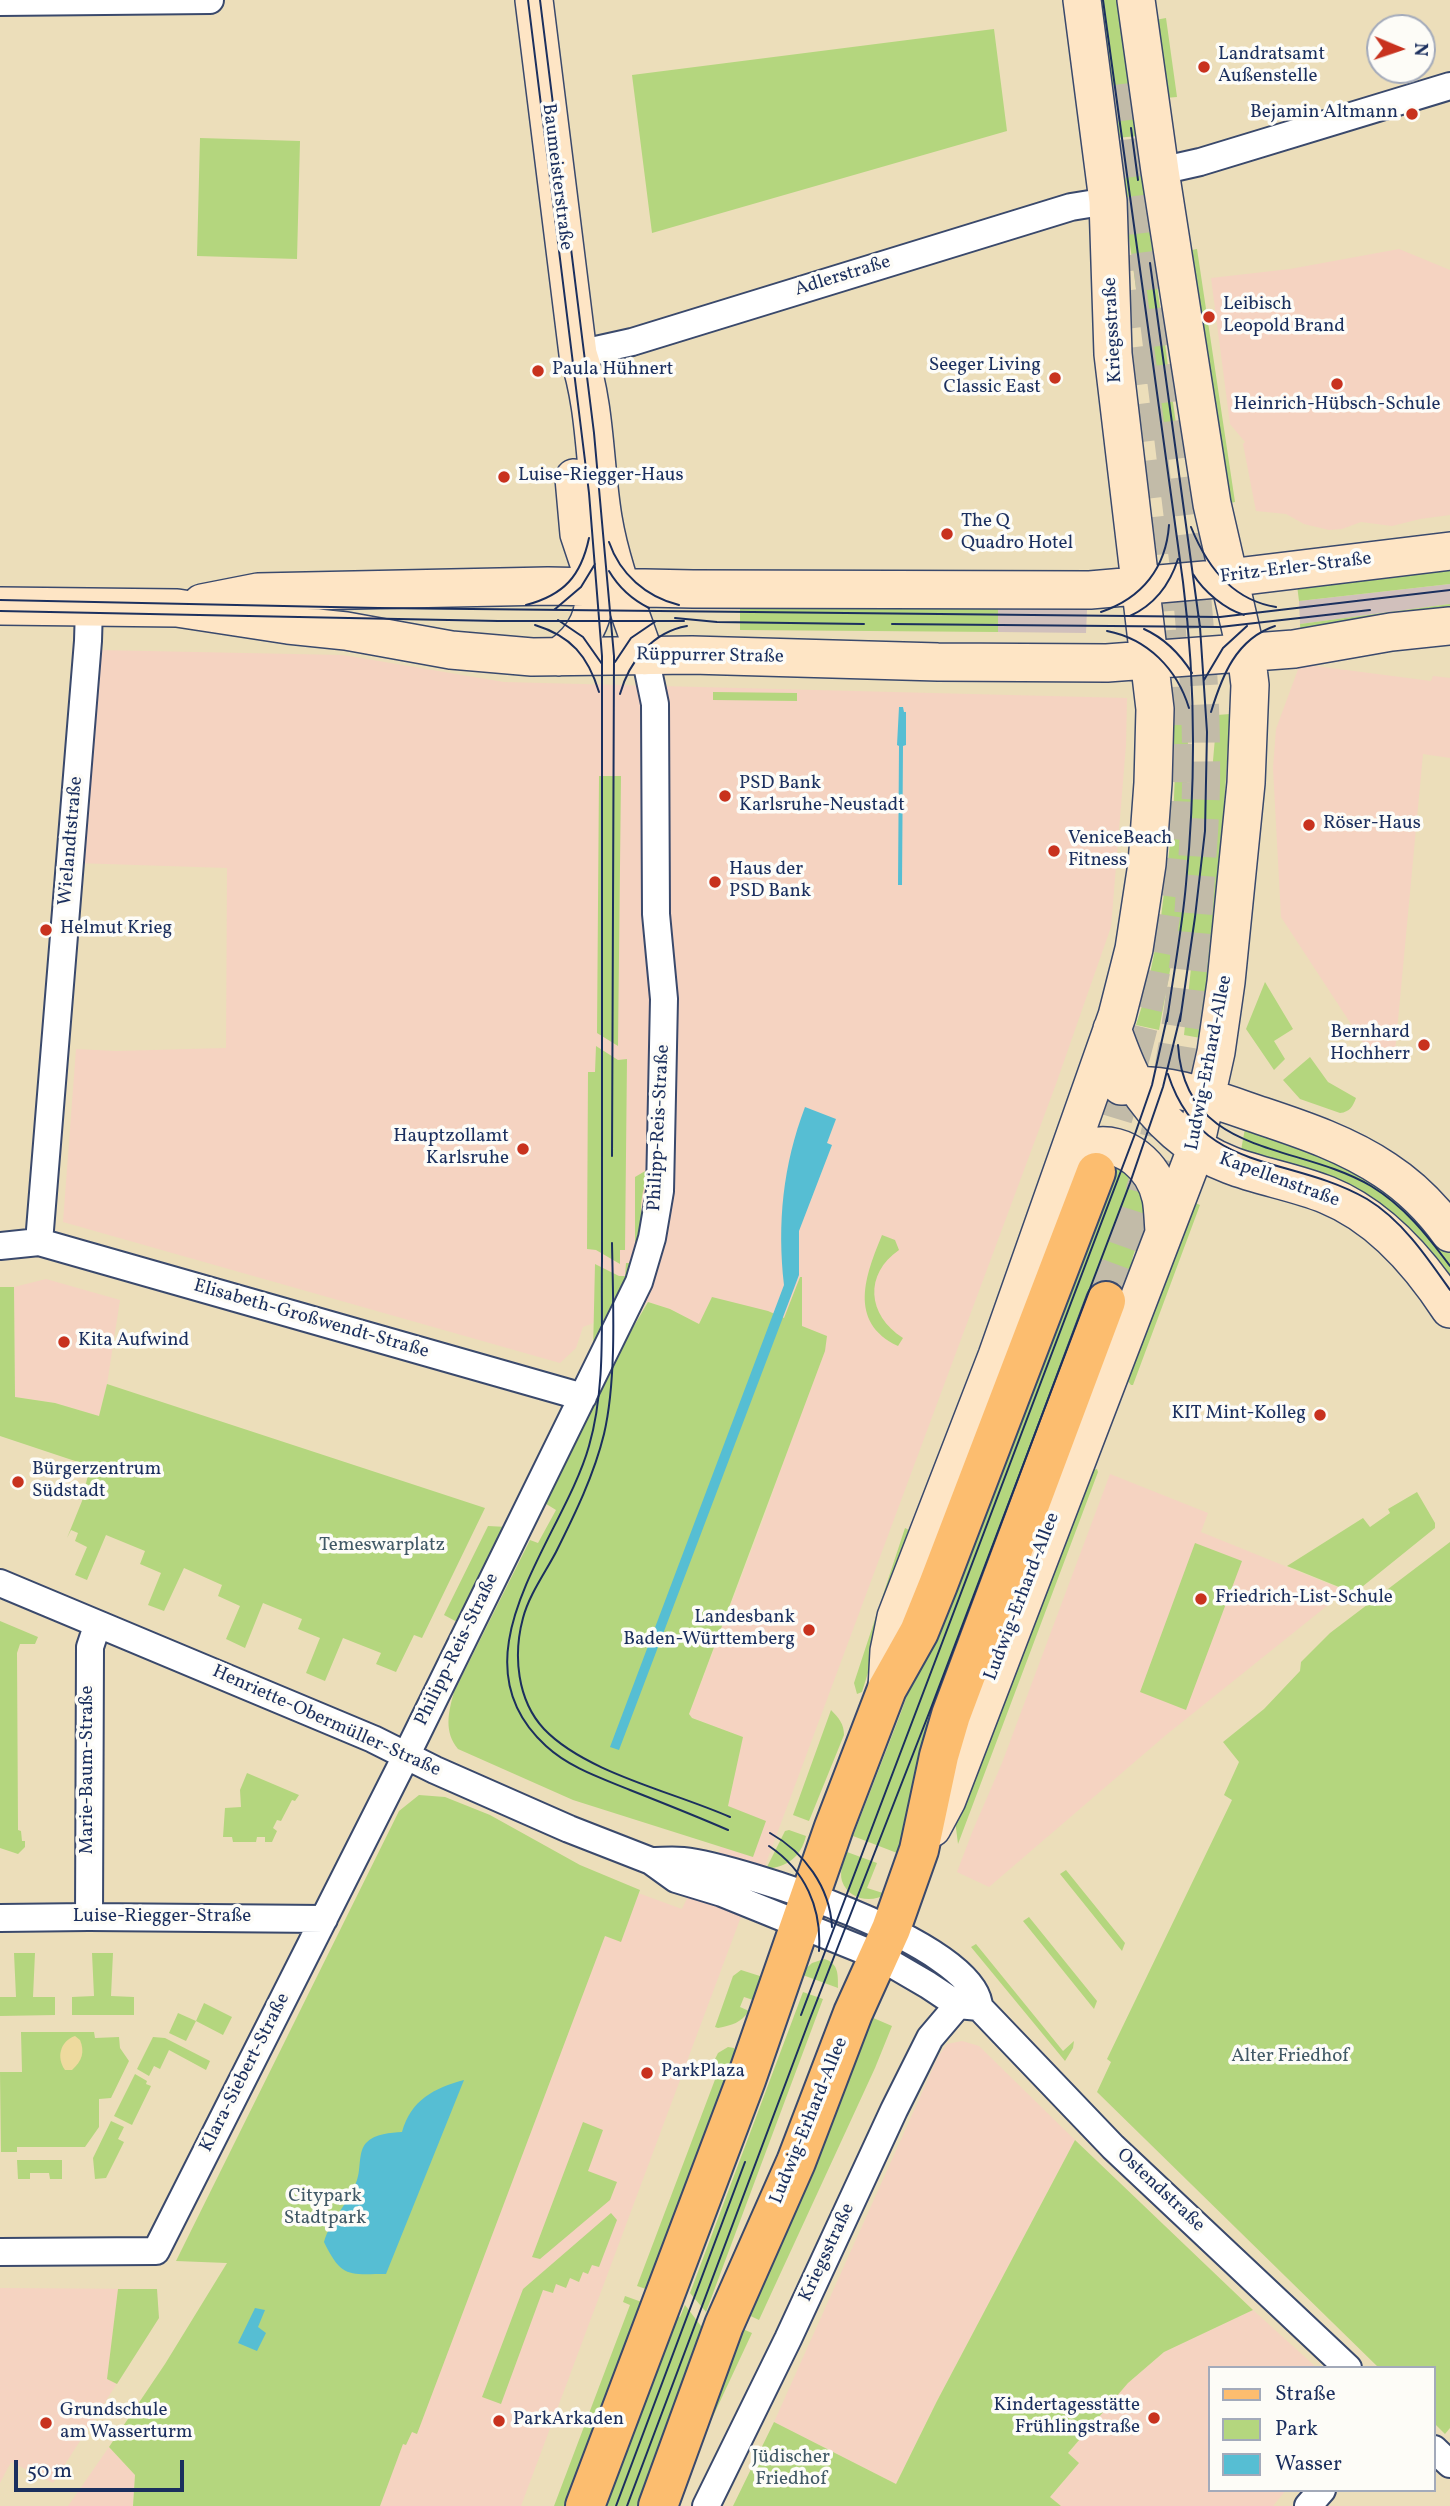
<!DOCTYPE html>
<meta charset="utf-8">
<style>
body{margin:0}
#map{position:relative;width:1450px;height:2506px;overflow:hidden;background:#ecdeba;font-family:Vollkorn,serif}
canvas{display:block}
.legend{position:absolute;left:1208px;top:2366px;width:228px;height:126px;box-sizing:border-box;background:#fdfcf7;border:2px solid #a3aaba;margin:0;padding:9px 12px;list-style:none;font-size:21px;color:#1b2f5e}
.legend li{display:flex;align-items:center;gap:14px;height:35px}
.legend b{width:35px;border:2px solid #a3aaba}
.north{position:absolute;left:1366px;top:14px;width:70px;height:70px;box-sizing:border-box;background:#fdfcf7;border:2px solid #a3aaba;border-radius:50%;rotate:92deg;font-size:19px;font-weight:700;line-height:28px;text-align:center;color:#1b2f5e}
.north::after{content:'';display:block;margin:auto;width:24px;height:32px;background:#c8321e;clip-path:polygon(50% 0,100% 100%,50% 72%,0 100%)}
.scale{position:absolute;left:14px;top:2460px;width:170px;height:32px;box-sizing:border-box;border:4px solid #1b2f5e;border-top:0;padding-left:9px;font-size:21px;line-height:24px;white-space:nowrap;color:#1b2f5e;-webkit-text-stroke:5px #fdfcf7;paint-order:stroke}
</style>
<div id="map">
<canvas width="1450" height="2506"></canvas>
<ul class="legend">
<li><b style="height:9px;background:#fcbd6f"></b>Straße</li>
<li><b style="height:19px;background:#b4d67e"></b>Park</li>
<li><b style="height:19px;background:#56bed3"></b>Wasser</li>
</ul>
<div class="north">N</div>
<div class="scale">50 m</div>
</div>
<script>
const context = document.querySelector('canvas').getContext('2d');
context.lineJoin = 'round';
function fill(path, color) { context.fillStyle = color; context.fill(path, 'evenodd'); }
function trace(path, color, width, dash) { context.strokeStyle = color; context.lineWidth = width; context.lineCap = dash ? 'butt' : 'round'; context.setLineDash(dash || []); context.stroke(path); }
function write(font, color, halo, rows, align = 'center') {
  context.font = font + ' Vollkorn,serif'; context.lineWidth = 7; context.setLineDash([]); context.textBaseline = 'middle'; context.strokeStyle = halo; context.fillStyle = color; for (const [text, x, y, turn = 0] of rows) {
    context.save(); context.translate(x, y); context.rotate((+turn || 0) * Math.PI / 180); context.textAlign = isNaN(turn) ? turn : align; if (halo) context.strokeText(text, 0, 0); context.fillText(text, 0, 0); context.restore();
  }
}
fill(new Path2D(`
 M1399 249 1450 270V515L1420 519 1392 526 1361 522 1342 529 1329 530 1304 524 1286 514 1256 511 1243 444 1245 442 1230 424 1211 278 1290 269Z
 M97 650 343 655 504 682 1127 698 1126 745 1111 927 1056 1084 762 1874 717 1862 742 1737 691 1717 689 1714 763 1520 827 1336 712 1297 699 1324 670 1309 648 1302 583 1327 576 1348 560 1363 63 1222 76 1049 116 1051 226 1048 227 868 76 863Z
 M1300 664 1431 681 1433 676 1450 678V758L1423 754 1395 1052 1368 1050 1281 917 1273 768 1276 729Z
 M46 1279 120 1300 107 1384 99 1416 55 1403 15 1397 14 1287Z
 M1110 1474 1208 1513 1201 1532 1339 1588 1338 1597 1166 1735 989 1887 957 1872 973 1830 1002 1763Z
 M690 1892 742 1914 521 2506H322L521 2022 638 1893 682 1909Z
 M962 2041 979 2046 1075 2140 937 2401 896 2484 774 2422 938 2057 947 2044Z
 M0 2288 157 2289 159 2318 53 2483 11 2462 0 2483Z
 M1253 2310 1317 2368H1210V2490H1286L1273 2506H1061L1050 2497 1078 2463 1068 2454 1128 2383 1164 2352Z
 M109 2447 135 2475 133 2506H68Z`), '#f5d3c1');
fill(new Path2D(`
 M1450 584V604L1300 624 1299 601Z
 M998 609 1087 610 1086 633 998 632Z`), '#d1c0bc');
fill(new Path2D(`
 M1087 0H1129L1138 136 1116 138Z
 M1166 18 1177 97 1165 98 1155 20Z
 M994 29 1007 131 652 233 632 75Z
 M200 138 300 141 297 259 197 256Z
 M1139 154 1176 424 1155 427 1118 157Z
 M1197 249 1235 502 1230 503 1192 250Z
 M1450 568V584L1299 601 1297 585Z
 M1450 604V619L1301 638 1300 624Z
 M740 606 998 609V632L740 630Z
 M713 692 797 693V701L713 700Z
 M1230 714 1222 840 1212 932 1206 1039 1184 1035 1191 968 1171 965 1159 1030 1136 1025 1146 993 1160 925 1173 820 1175 773 1168 744 1166 718 1185 717 1188 741 1187 794 1210 795 1217 715Z
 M599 776H621L618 1046 597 1033Z
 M1265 982 1293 1029 1274 1041 1285 1059 1274 1070 1246 1029Z
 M596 1046 618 1060 627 1059 625 1250H620V1264L596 1250 587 1249 588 1072H595Z
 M1310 1057 1328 1082 1356 1098C1353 1106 1350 1112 1340 1113L1300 1099 1283 1080Z
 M1246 1123 1366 1171 1450 1251V1298L1424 1261 1239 1161Z
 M1102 1156 1142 1182 1146 1222 1133 1256 1129 1276 929 1763 889 1876 897 1853 853 1836 900 1715Z
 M652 1167V1172C642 1181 638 1213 644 1225L639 1250 635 1248V1177Z
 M1193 1202 1200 1205 1133 1385H1131L1127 1380Z
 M882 1235 895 1240 899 1250C864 1274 867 1315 903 1338L898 1346C847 1322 866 1274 882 1235Z
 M626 1263H633L593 1352 595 1264 619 1276H625Z
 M800 1277H802V1326L827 1336 825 1351 689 1714 692 1718 743 1737 728 1806 766 1821 753 1857 573 1800 458 1749C444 1732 448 1713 454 1692L530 1540 538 1543 556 1510 543 1502 620 1350 648 1302 670 1309 699 1324 712 1297 768 1311 784 1318Z
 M0 1287H14L15 1397 55 1403 99 1416 107 1384 485 1508 422 1638 414 1635 396 1672 376 1664 381 1653 343 1638 325 1681 306 1673 320 1638 298 1629 302 1619 263 1603 245 1648 226 1639 240 1606 218 1596 222 1585 184 1568 164 1611 148 1605 161 1573 140 1564 145 1551 106 1535 87 1580 75 1575 87 1547 75 1541 78 1533 71 1530 67 1538 82 1501 90 1466 0 1436Z
 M1097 1469 1098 1472 958 1844 955 1820 1092 1470Z
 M1417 1492 1435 1523V1528L1347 1599 1338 1597 1339 1587 1287 1566 1363 1518 1370 1527 1390 1513 1388 1509Z
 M488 1526 507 1527 459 1623 444 1615Z
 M905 1528 909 1530 911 1534 862 1692 857 1694 854 1683Z
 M1450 1542V2428L1445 2434 1434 2423V2368H1379L1097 2092 1111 2062 1107 2059 1232 1800 1224 1795 1239 1762 1223 1742 1264 1709 1300 1671 1301 1662 1330 1633Z
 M1195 1543 1242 1561 1186 1710 1140 1692Z
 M0 1621 38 1637 35 1644H20L17 1653 18 1830 21 1831 22 1841H25V1847L18 1854 0 1848Z
 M831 1710C839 1718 844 1724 844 1735L809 1821 793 1815Z
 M247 1773 299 1795 295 1801 292 1800 281 1821 277 1820 273 1828 277 1831 272 1842H265V1837H257L256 1842H233L232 1837H223L225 1808 241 1807 240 1790Z
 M419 1795 445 1797 490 1815 580 1865 640 1890 621 1942 605 1936 417 2434 412 2432 406 2445 403 2444 380 2506H133L135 2475 109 2447 165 2364 227 2263 176 2261 399 1811Z
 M789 1830 806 1836C801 1857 787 1867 766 1869L785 1831Z
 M847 1852 877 1863 867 1888 886 1894C871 1904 848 1899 842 1881 839 1871 844 1861 847 1852Z
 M1066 1870 1125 1943 1122 1951 1060 1874Z
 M1029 1917 1097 2001 1094 2009 1023 1921Z
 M976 1944 1063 2051 1074 2041 1073 2048 1065 2061 971 1947Z
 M14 1953H35L33 1997H55V2015L0 2016V1997H16Z
 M92 1953H113L111 1996 134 1997V2015H72V1997L94 1996Z
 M824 1959C839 1963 838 1975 838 1988L800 1974 812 1963Z
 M741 1970 763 1977 753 2000 744 1997 740 2007 749 2011C741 2023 732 2025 718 2028L715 2027 733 1976Z
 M803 1992 823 1999 706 2312 690 2293Z
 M204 2003 232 2017 223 2035 196 2021 186 2041 169 2033 178 2013 196 2021Z
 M864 2014 892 2026 875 2068 759 2320 742 2312Z
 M21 2032H94L95 2038 119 2037 120 2048 129 2061 111 2098 99 2099V2127L85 2147H17V2152H1L0 2072H22Z
 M153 2037 165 2038 210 2061 206 2070 169 2050 160 2069 154 2066 149 2076 137 2069Z
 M728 2047 734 2048 735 2052 705 2131 655 2292 637 2286 719 2069 712 2065 718 2053Z
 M135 2074 147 2081 146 2084 151 2086 132 2125 114 2116Z
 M111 2121 124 2127 118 2139 124 2142 106 2178 95 2179 93 2158Z
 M583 2122 603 2130 588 2171 617 2182 610 2200 540 2259 532 2257Z
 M1075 2140 1253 2310 1164 2352 1128 2383 1068 2453 1079 2463 1050 2497 1061 2506H733L774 2422 896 2484 937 2401Z
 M17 2160H62V2179H50L49 2173H30V2179H18Z
 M611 2213 617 2220 599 2267 592 2265 588 2274 583 2272 579 2282 570 2278 566 2288 556 2284 553 2293 543 2290 501 2404 482 2397 523 2289Z
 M118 2289H157L159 2318 117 2384 107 2379Z
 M625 2296 650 2305 573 2506H554L630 2305 623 2302Z
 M685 2305 701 2326 712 2330 646 2506H596L669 2313 680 2317Z
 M738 2327 752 2333 679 2489Z`), '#b4d67e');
fill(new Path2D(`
 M75 2036 80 2040C85 2052 82 2061 72 2070H65C56 2058 60 2041 75 2036Z`), '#eeda9e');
fill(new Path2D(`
 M899 707H903L904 712H906V745L903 746 902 885H898L899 746 897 745Z
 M805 1107 836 1119 827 1143 832 1145 799 1231V1275L619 1750 610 1747 784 1285C777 1223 783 1165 805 1107Z
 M464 2080 386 2274C349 2274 342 2279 324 2242 330 2220 349 2203 357 2180 361 2169 358 2152 366 2143 375 2133 391 2133 402 2132 411 2100 434 2088 464 2080Z
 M255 2308 265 2310 258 2327 266 2333 257 2351 238 2343Z`), '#56bed3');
trace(new Path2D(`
 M1096 1172C1133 1061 1162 948 1171 831 1177 753 1171 675 1164 598 1154 484 1138 370 1123 256
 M1106 1301C1163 1165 1187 1021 1196 876 1199 835 1202 794 1201 754 1201 697 1196 640 1191 584L1130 83`), '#c2bba8', 38, [38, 19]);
const street = new Path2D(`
 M0 2 210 0
 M1160 171 1200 162 1450 86
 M578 354 632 342 1071 207 1108 201
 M39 1242 88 641 89 607
 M0 1246 39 1242 583 1397
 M0 1583 373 1739 435 1770 569 1829 651 1861 676 1879 722 1893 880 1957 928 1985 958 2005 979 2007
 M651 1861C662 1861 673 1860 683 1861 739 1867 978 1944 979 2007L1113 2147 1348 2368
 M89 1917 90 1647 97 1626
 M0 1918 89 1917 324 1919
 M0 2252 156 2251 406 1756 639 1282 652 1238 660 1191 664 999 656 914 655 704 645 656
 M1434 2449 1450 2464
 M706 2506 788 2339 894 2110 930 2038 958 2005
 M1308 2506 1322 2490`);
const secondary = new Path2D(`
 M534 0 578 354C596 407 594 463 603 518 611 566 629 609 645 656
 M574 478 579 534 597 588
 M202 603 258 592 548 586 693 589 1090 590 1228 578 1450 551
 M0 606 177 608 288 625 346 631 451 650 532 657 692 655 938 662 1107 663 1294 649 1391 632 1450 626
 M558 657C595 633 594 606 600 565
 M1112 1029C1119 1047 1125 1066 1135 1083 1156 1118 1192 1151 1230 1165 1261 1177 1295 1182 1327 1195 1379 1216 1420 1263 1450 1309
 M1121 1086C1169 1081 1217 1101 1262 1116 1304 1130 1348 1145 1385 1170 1411 1187 1432 1208 1450 1233
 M1067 1159C1075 1154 1083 1149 1092 1147 1125 1140 1154 1166 1161 1198 1163 1208 1163 1220 1164 1231
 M887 1689 889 1651 896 1617 997 1356 1117 1016 1134 949 1147 864 1153 783 1155 709 1113 354 1108 201 1082 0
 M932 1828 947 1800 1192 1160 1216 1052 1226 982 1246 783 1250 685 1246 652 1212 504 1160 171 1136 0`);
const primary = new Path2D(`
 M585 2506 746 2080 834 1827 887 1689 919 1632 938 1585 1096 1172
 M658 2506 724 2325 796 2162 853 2013 891 1929 919 1850 939 1756 951 1715 1106 1301`);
trace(street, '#3a496c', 30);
trace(secondary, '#3a496c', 40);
trace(primary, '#3a496c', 42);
trace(street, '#fff', 26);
trace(secondary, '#fee5c5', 37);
trace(primary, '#fcbd6f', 38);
trace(new Path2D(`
 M528 0 589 493 602 656V1261C601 1322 606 1387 589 1446 563 1539 448 1657 546 1746 570 1768 601 1778 630 1790 663 1803 696 1816 728 1830
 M540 0 594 433 614 656 612 1156
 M1103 0 1183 582C1196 684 1196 782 1186 884 1182 930 1173 976 1167 1021
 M1131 128 1138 180
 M1150 263 1200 627 1207 732 1205 831 1195 917 1180 1021
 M1191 527C1207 567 1232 600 1276 607
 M609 542C620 574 646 597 679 605
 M609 571C619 588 631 599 649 608
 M1193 574C1204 592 1225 609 1244 615
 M0 600 378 608 1220 617 1450 590
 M526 605C564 595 581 576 589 538
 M554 610 581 587 595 564
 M0 611 498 621H684
 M1101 612C1142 598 1166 568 1169 525
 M1130 616C1154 605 1170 584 1178 559
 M675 618 717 622 864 624
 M558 620 583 637 602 664
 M892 624 1220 627 1370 610
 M535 625C571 636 588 656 599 692
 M1144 629C1164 638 1180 654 1192 673
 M1107 631C1148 639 1177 669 1189 708
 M615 662 631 638 656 621
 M1204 680 1223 648 1247 626
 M620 694C629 662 652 632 687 626
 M1211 712C1222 676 1236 639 1275 626
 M1178 1045C1185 1158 1297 1142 1371 1186 1404 1206 1427 1235 1450 1266
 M1168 1074C1200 1175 1289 1154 1367 1199 1402 1220 1427 1257 1450 1290
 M612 1243C613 1301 617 1378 604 1434 594 1475 575 1514 556 1552 545 1573 529 1595 523 1618 513 1655 517 1700 544 1729 586 1773 674 1792 730 1817
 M770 1833C804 1852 830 1887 832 1927
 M769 1846C805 1870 822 1908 819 1951
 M801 2015 1135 1134 1152 1085 1168 1013
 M616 2506 745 2162
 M627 2506 809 2021 931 1708 1130 1183 1163 1087 1181 1013`), '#1b2f5e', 2);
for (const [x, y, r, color] of [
 [1204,67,7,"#c8321e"],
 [1412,114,7,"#c8321e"],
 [1209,317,7,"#c8321e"],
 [538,371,7,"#c8321e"],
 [1055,378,7,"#c8321e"],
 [1337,384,7,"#c8321e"],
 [504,477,7,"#c8321e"],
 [947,534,7,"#c8321e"],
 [725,796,7,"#c8321e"],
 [1309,825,7,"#c8321e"],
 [1054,851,7,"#c8321e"],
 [715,882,7,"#c8321e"],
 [46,930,7,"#c8321e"],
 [1424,1045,7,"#c8321e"],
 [523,1149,7,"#c8321e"],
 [64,1342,7,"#c8321e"],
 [1320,1415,7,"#c8321e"],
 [18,1482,7,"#c8321e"],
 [1201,1599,7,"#c8321e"],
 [809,1630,7,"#c8321e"],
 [647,2073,7,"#c8321e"],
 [1154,2418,7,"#c8321e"],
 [499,2421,7,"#c8321e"],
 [46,2423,7,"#c8321e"]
]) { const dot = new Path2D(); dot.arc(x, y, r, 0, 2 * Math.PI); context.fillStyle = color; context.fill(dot); trace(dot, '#fdfcf7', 2.5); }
write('19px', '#1b2f5e', '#fdfcf7', [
 ["Landratsamt",1218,56],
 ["Außenstelle",1218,78],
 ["Bejamin Altmann",1398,114,"right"],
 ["Leibisch",1223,306],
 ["Leopold Brand",1223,328],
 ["Seeger Living",1041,367,"right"],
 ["Classic East",1041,389,"right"],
 ["Paula Hühnert",552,371],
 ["Heinrich-Hübsch-Schule",1337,406,"center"],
 ["Luise-Riegger-Haus",518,477],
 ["The Q",961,523],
 ["Quadro Hotel",961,545],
 ["PSD Bank",739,785],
 ["Karlsruhe-Neustadt",739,807],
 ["Röser-Haus",1323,825],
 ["VeniceBeach",1068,840],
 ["Fitness",1068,862],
 ["Haus der",729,871],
 ["PSD Bank",729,893],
 ["Helmut Krieg",60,930],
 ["Bernhard",1410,1034,"right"],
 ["Hochherr",1410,1056,"right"],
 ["Hauptzollamt",509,1138,"right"],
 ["Karlsruhe",509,1160,"right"],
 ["Kita Aufwind",78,1342],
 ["KIT Mint-Kolleg",1306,1415,"right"],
 ["Bürgerzentrum",32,1471],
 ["Südstadt",32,1493],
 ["Friedrich-List-Schule",1215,1599],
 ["Landesbank",795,1619,"right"],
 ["Baden-Württemberg",795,1641,"right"],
 ["ParkPlaza",661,2073],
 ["Kindertagesstätte",1140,2407,"right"],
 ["Frühlingstraße",1140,2429,"right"],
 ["Grundschule",60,2412],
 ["am Wasserturm",60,2434],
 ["ParkArkaden",513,2421]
], 'left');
write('19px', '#1b2f5e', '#fdfcf7', [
 ["Baumeisterstraße",556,177,83],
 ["Adlerstraße",843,277,-17],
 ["Kriegsstraße",1114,330,-93],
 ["Fritz-Erler-Straße",1296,569,-7],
 ["Rüppurrer Straße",710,657,1],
 ["Wielandtstraße",72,841,-85],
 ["Ludwig-Erhard-Allee",1210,1063,-79],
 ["Philipp-Reis-Straße",660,1128,-87],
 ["Kapellenstraße",1279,1181,20],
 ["Elisabeth-Großwendt-Straße",311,1320,16],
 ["Ludwig-Erhard-Allee",1023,1597,-69],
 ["Philipp-Reis-Straße",458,1650,-64],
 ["Henriette-Obermüller-Straße",326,1722,24],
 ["Marie-Baum-Straße",89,1770,-90],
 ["Luise-Riegger-Straße",162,1918],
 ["Klara-Siebert-Straße",246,2073,-63],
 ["Ludwig-Erhard-Allee",810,2121,-68],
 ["Ostendstraße",1160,2191,43],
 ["Kriegsstraße",828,2253,-65]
]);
write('19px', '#415966', '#fdfcf7', [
 ["Temeswarplatz",382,1547],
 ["Alter Friedhof",1290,2058],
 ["Citypark",325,2198],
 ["Stadtpark",325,2220],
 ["Jüdischer",791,2459],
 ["Friedhof",791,2481]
]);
</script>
